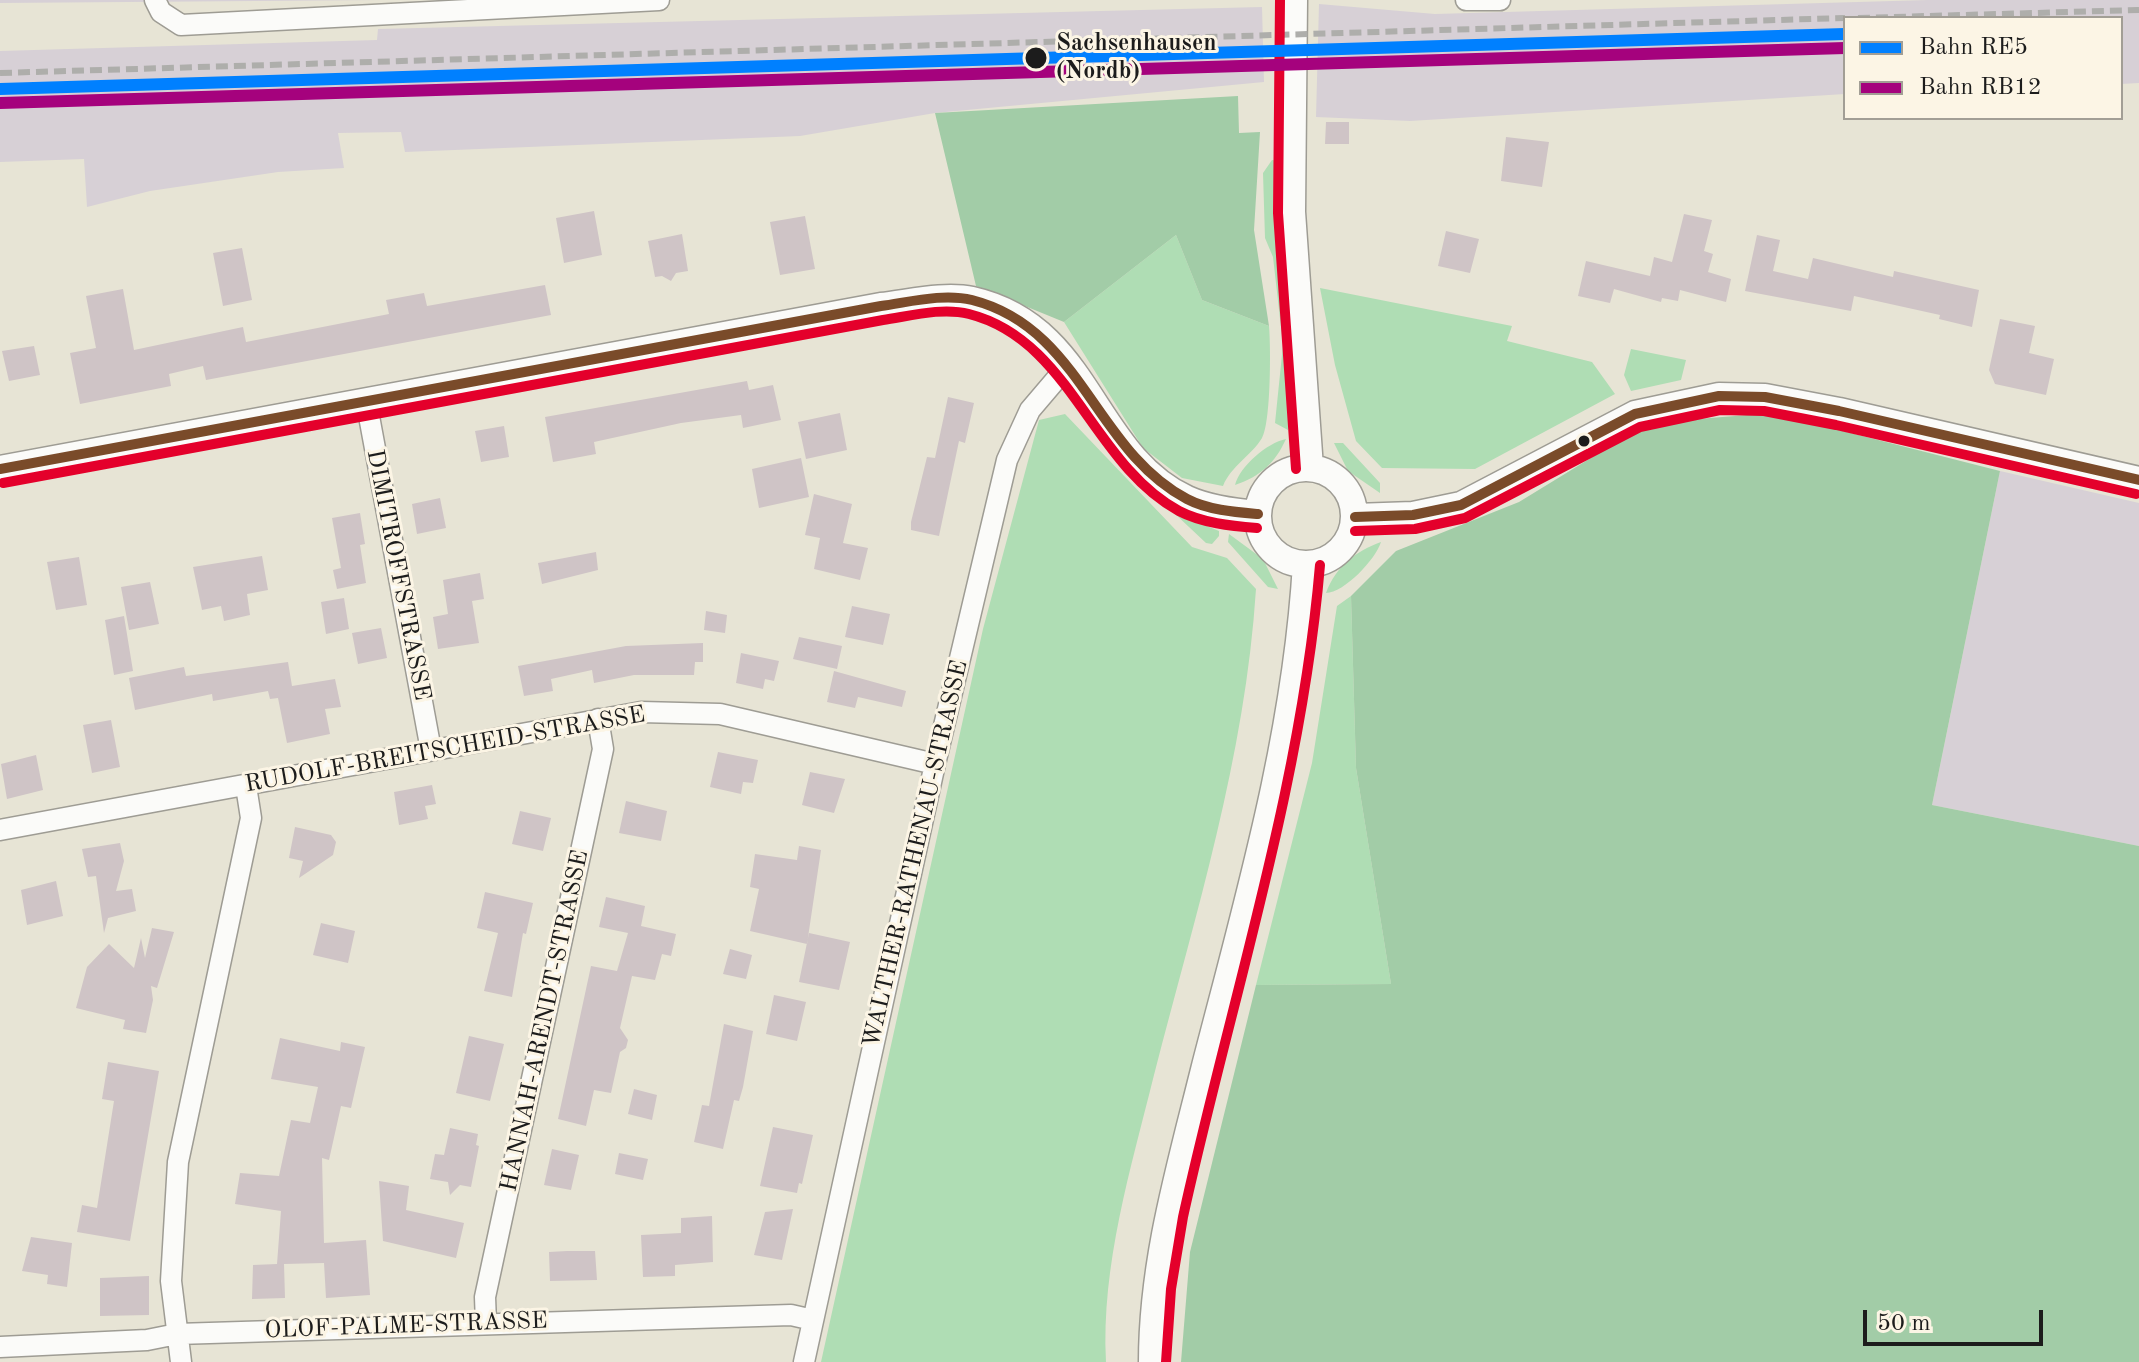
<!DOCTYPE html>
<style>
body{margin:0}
#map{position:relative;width:2139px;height:1362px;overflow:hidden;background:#e7e4d5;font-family:"Old Standard TT",serif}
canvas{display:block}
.legend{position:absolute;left:1843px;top:16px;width:280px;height:104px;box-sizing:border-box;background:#fcf5e5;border:2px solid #a29e95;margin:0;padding:10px 14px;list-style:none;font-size:24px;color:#1c1c1c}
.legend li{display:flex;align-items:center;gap:16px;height:40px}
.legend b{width:40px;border:2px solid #a29e95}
.scale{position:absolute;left:1863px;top:1310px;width:180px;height:36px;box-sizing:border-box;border:4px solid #1c1c1c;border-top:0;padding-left:10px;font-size:24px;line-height:28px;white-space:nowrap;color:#1c1c1c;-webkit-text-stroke:6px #fcf5e5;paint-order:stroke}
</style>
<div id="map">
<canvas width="2139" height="1362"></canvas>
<ul class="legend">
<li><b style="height:10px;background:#0080ff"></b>Bahn RE5</li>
<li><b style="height:10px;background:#a5027d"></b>Bahn RB12</li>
</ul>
<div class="scale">50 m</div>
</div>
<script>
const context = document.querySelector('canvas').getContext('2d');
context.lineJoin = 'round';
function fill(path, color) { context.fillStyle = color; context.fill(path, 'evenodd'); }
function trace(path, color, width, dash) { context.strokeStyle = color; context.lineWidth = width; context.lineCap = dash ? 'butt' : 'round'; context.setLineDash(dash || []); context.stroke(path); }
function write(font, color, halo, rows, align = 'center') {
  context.font = font + ' "Old Standard TT",serif'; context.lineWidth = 6; context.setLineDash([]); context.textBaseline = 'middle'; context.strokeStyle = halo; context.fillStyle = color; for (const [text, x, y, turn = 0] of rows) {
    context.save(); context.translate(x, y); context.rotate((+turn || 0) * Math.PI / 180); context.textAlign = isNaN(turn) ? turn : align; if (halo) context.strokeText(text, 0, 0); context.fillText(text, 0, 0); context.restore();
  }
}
fill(new Path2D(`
 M0 0H382L0 3Z
 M1928 0H2139V83L2121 84V18H1845V94L1410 121 1316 117 1319 4 1435 14Z
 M1262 7 1264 82 935 113 800 136 405 152 401 132 338 133 344 168 278 172 150 191 87 207 84 159 0 162V51L377 40 378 29Z
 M2000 471 2139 503V846L1932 805Z`), '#d7d0d6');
fill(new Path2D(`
 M1272 160 1282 161 1278 227 1291 355 1288 430 1275 423 1283 345 1273 257 1265 238 1263 173Z
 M1176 235 1202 300 1269 326C1271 347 1271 423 1262 438 1251 456 1231 466 1223 486L1182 478 1143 448 1064 322Z
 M1320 288 1512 326 1507 341 1592 362 1615 394 1475 469 1382 468 1356 441 1335 365Z
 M1631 349 1686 360 1681 380 1631 391 1624 375Z
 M1065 414 1192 547 1227 558 1256 589C1245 758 1196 912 1154 1075 1131 1168 1101 1265 1106 1362H821L983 629 1039 420Z
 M1286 439C1275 463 1261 476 1235 485 1240 466 1267 443 1286 439Z
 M1334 443H1343L1380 483V493L1348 471Z
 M1173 512 1219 531V536L1212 544 1206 543Z
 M1229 534 1263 559 1278 589 1268 587 1228 542Z
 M1381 542C1376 559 1344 593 1326 593 1336 566 1356 551 1381 542Z
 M1351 596 1356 768 1391 984 1256 985 1312 763 1337 606Z`), '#afddb4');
fill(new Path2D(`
 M1238 96 1239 133 1260 132 1254 230 1269 326 1202 300 1176 235 1064 322 976 286 935 113Z
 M1772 413 2000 471 1932 805 2139 846V1362H1181L1190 1252 1256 985 1391 984 1356 768 1351 596 1396 551 1519 502 1648 423Z`), '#a2cca7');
fill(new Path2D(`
 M1326 122H1349V144H1325Z
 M1506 137 1549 142 1542 187 1501 181Z
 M594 211 602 255 564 263 556 218Z
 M1684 214 1712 220 1704 251 1713 254 1708 272 1731 279 1726 302 1680 290 1678 301 1662 298 1661 302 1614 289 1610 303 1578 296 1586 261 1650 276 1654 257 1672 262Z
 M805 216 815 269 780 275 770 222Z
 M1446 231 1479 239 1470 273 1438 266Z
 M682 234 688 271 676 273 671 281 662 276 655 277 648 241Z
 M1757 235 1780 240 1773 271 1808 279 1813 258 1893 277 1894 271 1979 290 1972 327 1939 319 1940 315 1854 296 1851 311 1745 291Z
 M242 248 252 300 223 306 213 253Z
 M545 285 551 315 206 380 203 366 169 374 171 386 80 404 70 353 96 348 86 296 123 289 134 350 243 327 246 342 389 314 386 300 424 293 427 306Z
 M2000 319 2035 326 2029 353 2054 359 2046 395 1995 384 1989 370Z
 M34 346 40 375 9 381 2 351Z
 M747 381 749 390 773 385 781 420 743 428 741 415 681 423 594 442 596 454 553 462 545 417Z
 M948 397 974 403 965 443 959 441 939 536 911 530V522L927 457 935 458Z
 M840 413 847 450 806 459 798 422Z
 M504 426 509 457 481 462 475 431Z
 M801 458 809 497 759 508 752 469Z
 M814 494 852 504 843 543 868 548 860 580 814 569 820 538 805 535Z
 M440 498 446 528 417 534 412 504Z
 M360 513 365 544 360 545 366 583 337 589 333 570 341 568 332 518Z
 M596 552 598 570 542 584 538 563Z
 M262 556 268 590 247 594 250 615 224 621 221 606 202 610 193 567Z
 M79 557 87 605 56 610 47 562Z
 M480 573 484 599 472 601 479 643 438 649 433 617 448 614 443 580Z
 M150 582 159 624 129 630 121 587Z
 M344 598 349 629 326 634 321 602Z
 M852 606 890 614 883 645 845 637Z
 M706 611 727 615 725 633 704 630Z
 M124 616 133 671 114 675 105 620Z
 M381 628 387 658 358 664 352 633Z
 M799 637 842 646 837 669 793 659Z
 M703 643V662H695L694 675H634L594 683 592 670 551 679 553 691 524 696 518 666 626 646Z
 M741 653 779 661 774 681 765 679 763 689 736 683Z
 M288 662 292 686 335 679 341 707 325 709 330 734 287 743 278 698 270 699 268 691 213 701 212 694 135 710 129 678 184 667 186 676Z
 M834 671 906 691 902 707 858 697 855 708 827 702Z
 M111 720 120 767 92 773 83 725Z
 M718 752 758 760 753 783 743 782 741 794 710 787Z
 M36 755 43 790 7 799 1 764Z
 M810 772 845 779 834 813 802 805Z
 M432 785 436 804 425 806 428 819 399 825 394 792Z
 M626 801 667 811 661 841 619 833Z
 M520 811 551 818 543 851 512 844Z
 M295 827 331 835 336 842 333 855 299 878 303 861 289 858Z
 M120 843 124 861 116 891 132 889 136 911 108 918 104 933 96 876 88 877 82 849Z
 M799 846 821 850 807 944 750 931 759 889 750 887 755 854 797 860Z
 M56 881 63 916 27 925 21 890Z
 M485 892 533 903 526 934 523 933 512 997 484 991 498 933 477 928Z
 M606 897 645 906 641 926 676 934 671 956 662 954 655 980 632 976 620 1028 628 1040 626 1048 620 1052 611 1093 594 1090 586 1126 558 1119 591 966 617 971 628 933 599 927Z
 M321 923 355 931 348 963 313 955Z
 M152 928 174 932 157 988 151 986 153 1000 146 1033 123 1029 125 1020 76 1008 87 967 109 944 134 968 141 938 145 958Z
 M809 933 850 942 839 990 799 982Z
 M730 949 752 955 746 979 723 974Z
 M774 995 806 1002 797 1041 766 1034Z
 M724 1024 753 1031 743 1087 739 1101 734 1100 723 1149 694 1142 702 1105 709 1106Z
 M469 1036 504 1044 490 1101 456 1093Z
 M280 1038 340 1051 341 1042 365 1047 351 1108 341 1106 329 1160 322 1158 324 1243 366 1240 370 1295 326 1298 324 1263 284 1264 285 1298 252 1299 253 1265 277 1264 281 1211 235 1204 240 1173 279 1176 291 1120 310 1123 318 1087 271 1079Z
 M108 1062 159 1071 130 1241 77 1232 82 1205 97 1208 114 1101 102 1099Z
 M634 1089 657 1095 652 1120 628 1114Z
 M773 1127 813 1135 802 1184 799 1183 797 1193 760 1186Z
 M450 1128 478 1134 476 1145 479 1146 471 1187 460 1185 450 1195 448 1182 430 1179 435 1154 444 1155Z
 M552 1149 579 1155 571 1190 544 1185Z
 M619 1153 648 1159 643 1180 615 1174Z
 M379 1181 409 1186 406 1210 464 1223 456 1258 383 1241Z
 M793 1209 782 1260 754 1255 765 1212Z
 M712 1216 713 1262 675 1265V1276L643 1277 641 1235 681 1233V1218Z
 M31 1237 72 1243 67 1287 47 1284 48 1275 22 1271Z
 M567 1251H595L597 1280 550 1281 549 1252Z
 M149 1276V1315L100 1316V1278Z`), '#cfc4c6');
const minor = new Path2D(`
 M155 0 161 12 181 25 659 0
 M1466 0H1500
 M366 400 431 750
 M0 830 641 712 720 714 935 764
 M486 1323 485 1297 603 749 598 719
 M0 1347 147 1340 177 1334 791 1315 813 1320
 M181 1362 171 1281 178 1162 251 818 246 786
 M804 1362 935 764 1007 460 1030 410 1070 363`);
const tertiary = new Path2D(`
 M1294 0 1292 212 1310 468
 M1258 516a48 48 0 1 1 96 0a48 48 0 1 1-96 0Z
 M0 469 881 306C909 303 944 294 972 300 1091 327 1090 454 1187 499 1209 509 1234 512 1258 514
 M1355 517 1413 515 1461 505 1635 414 1719 396 1765 397 1839 411 2139 480
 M1152 1362C1152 1261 1180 1167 1204 1070 1247 903 1296 737 1306 564`);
trace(minor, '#9e9c94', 23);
trace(tertiary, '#9e9c94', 29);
trace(minor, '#fbfbf9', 20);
trace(tertiary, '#fbfbf9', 26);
trace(new Path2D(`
 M1858 18 2139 10
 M0 73 1845 18`), '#aeaeab', 6, [12, 6]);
trace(new Path2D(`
 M0 469 881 306C910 302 943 293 972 300 1082 328 1094 450 1187 499 1208 510 1234 512 1258 514
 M1355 517 1413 515 1461 505 1635 414 1719 396 1765 397 1839 411 2139 480`), '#7a4b2a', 10);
trace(new Path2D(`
 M1280 0 1278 213 1296 469
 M3 483 883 320C910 316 942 307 969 314 1071 340 1091 463 1179 511 1202 523 1231 526 1257 528
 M1355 531 1415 529 1465 518 1640 427 1720 410 1764 411 1836 425 2136 494
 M1166 1362 1171 1289 1183 1217C1231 999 1301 789 1320 565`), '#e4002b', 10);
trace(new Path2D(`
 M0 89 1845 34`), '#0080ff', 12);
trace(new Path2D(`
 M0 103 1845 48`), '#a5027d', 12);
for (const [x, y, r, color] of [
 [1036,58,12,"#1c1c1c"],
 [1584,441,7,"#1c1c1c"]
]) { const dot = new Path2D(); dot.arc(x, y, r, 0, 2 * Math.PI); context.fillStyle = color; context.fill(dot); trace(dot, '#fcf5e5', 3); }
write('bold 24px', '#1c1c1c', '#fcf5e5', [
 ["Sachsenhausen",1056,44],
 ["(Nordb)",1056,72]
], 'left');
write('24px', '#1c1c1c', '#fcf5e5', [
 ["DIMITROFFSTRASSE",398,575,79],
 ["RUDOLF-BREITSCHEID-STRASSE",445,750,-10],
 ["WALTHER-RATHENAU-STRASSE",916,854,-77],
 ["HANNAH-ARENDT-STRASSE",545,1021,-78],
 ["OLOF-PALME-STRASSE",406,1326,-2]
]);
</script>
